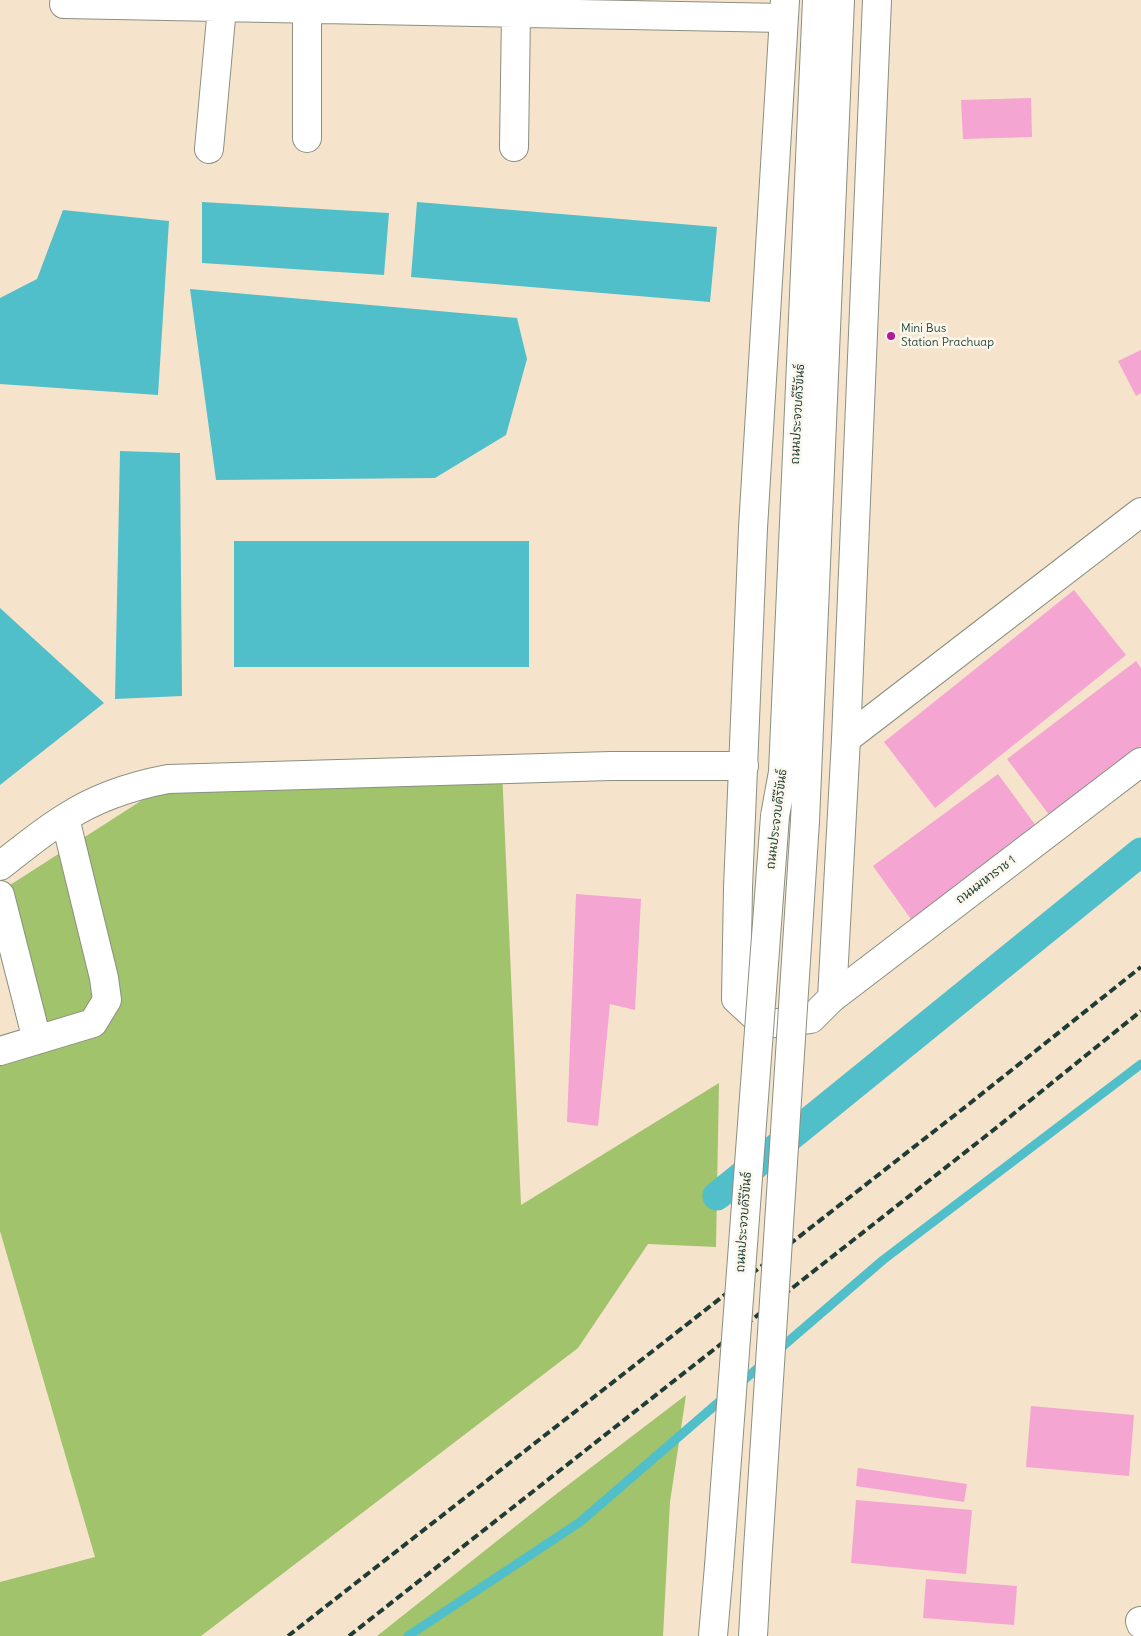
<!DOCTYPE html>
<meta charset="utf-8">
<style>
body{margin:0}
canvas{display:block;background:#f6e3cb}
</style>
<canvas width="1141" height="1636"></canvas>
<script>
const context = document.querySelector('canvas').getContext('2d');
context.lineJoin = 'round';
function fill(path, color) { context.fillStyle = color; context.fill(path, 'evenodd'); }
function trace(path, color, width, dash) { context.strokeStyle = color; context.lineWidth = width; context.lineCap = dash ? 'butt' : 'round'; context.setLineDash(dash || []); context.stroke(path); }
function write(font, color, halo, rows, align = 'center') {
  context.font = font + ' Delius,"Playpen Sans Thai",sans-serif'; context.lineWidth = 5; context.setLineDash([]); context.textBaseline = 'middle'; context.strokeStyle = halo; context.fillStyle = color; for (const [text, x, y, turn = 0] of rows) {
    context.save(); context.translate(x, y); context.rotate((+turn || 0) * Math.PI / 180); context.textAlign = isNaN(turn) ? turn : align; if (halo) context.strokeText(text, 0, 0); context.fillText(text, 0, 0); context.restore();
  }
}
fill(new Path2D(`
 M502 769 521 1205 719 1083 716 1247 648 1244 578 1348 201 1636H0V1582L95 1557 0 1231V1049L48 1031 7 887 161 788Z
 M686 1395 670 1502 663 1636H377L555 1495Z`), '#a0c36c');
fill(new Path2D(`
 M202 202 389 213 384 275 202 263Z
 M417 202 717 227 710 302 411 277Z
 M63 210 169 221 158 395 0 384V298L37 279Z
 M190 289 517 318 527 359 506 435 435 478 216 480Z
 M120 451 180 453 182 696 115 699Z
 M234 541H529V667H234Z
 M0 608 104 703 0 785Z`), '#51bfc9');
trace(new Path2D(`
 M776 1352 883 1260 1141 1064
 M738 1385 765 1362
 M408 1636 580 1522 727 1395`), '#51bfc9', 9);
trace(new Path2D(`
 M717 1196 1141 852`), '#51bfc9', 29);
fill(new Path2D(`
 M1031 98 1032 137 963 139 961 100Z
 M1141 350V393L1136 396 1118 361Z
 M1074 590 1126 655 935 808 884 742Z
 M1136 661 1141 668V746L1050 816 1007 759Z
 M998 774 1039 830 913 922 873 866Z
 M576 894 641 899 635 1010 610 1004 598 1126 567 1122Z
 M1031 1406 1134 1415 1129 1476 1026 1467Z
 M858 1468 967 1484 964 1502 856 1486Z
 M856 1500 972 1510 966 1574 851 1563Z
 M926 1579 1017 1586 1014 1625 923 1618Z`), '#f4a5d2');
const minor = new Path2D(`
 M64 4 783 18
 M307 8V138
 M514 147 516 13
 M209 149 222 7
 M846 739 1141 512
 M0 866C21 850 42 832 65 818 97 797 131 786 168 779L611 766H744
 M0 895 37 1040
 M832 998 1141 762
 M0 1051 93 1023 107 1000 104 978 65 818
 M1140 1621 1141 1624`);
const major = new Path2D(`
 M785 0 753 528 738 888 736 999 762 1023H783L811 1019 832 998 846 739 877 0
 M775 816 783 772 817 0
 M805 821 840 0
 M713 1636 719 1566
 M753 1636 757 1565`);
trace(minor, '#8a9080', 30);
trace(major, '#8a9080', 30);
trace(minor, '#fff', 28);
trace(major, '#fff', 28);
trace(new Path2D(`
 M288 1636 969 1104 1141 967
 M349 1636 996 1128 1141 1011`), '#1f3d34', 4, [8, 4]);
const majorBridge = new Path2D(`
 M757 1565 805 821
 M719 1566 775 816`);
trace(majorBridge, '#8a9080', 30, []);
trace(majorBridge, '#fff', 28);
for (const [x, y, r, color] of [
 [891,336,5,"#b5179e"]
]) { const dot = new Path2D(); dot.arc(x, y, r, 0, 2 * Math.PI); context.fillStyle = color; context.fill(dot); trace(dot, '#fbf7ec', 2); }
write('12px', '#1f3d34', '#fbf7ec', [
 ["Mini Bus",901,329],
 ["Station Prachuap",901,343]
], 'left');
write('12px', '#1f3d34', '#fbf7ec', [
 ["ถนนประจวบคีรีขันธ์",798,414,-87],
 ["ถนนประจวบคีรีขันธ์",777,819,-83],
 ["ถนนมหาราช 1",986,880,-37],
 ["ถนนประจวบคีรีขันธ์",744,1222,-86]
]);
</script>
